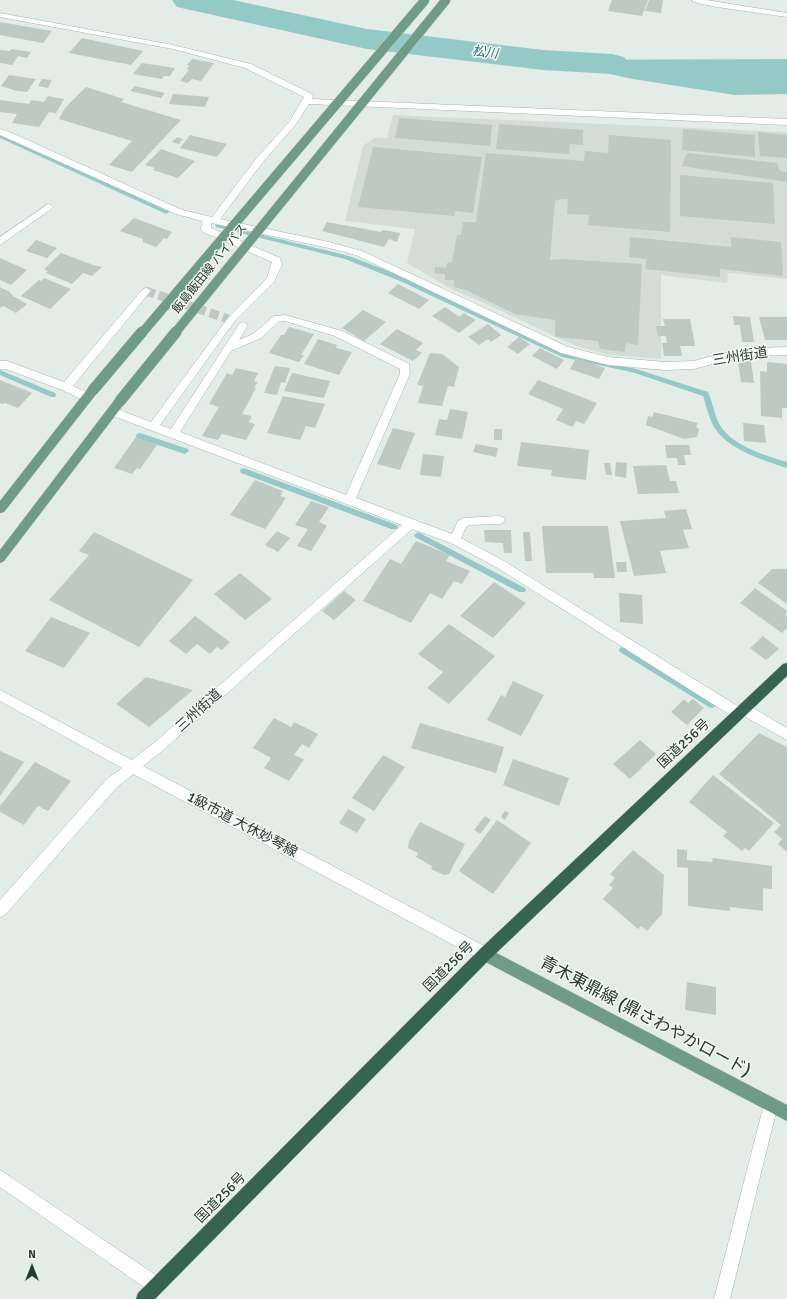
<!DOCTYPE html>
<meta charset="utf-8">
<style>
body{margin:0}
#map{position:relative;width:787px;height:1299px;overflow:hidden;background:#e4ece7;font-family:Signika,sans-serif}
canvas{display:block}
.north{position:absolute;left:12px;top:1247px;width:40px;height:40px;-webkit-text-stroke:3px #f5f9f6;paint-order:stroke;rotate:0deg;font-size:11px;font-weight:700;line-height:16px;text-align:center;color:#263b32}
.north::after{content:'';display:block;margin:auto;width:14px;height:18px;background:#263b32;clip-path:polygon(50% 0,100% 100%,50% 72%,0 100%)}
</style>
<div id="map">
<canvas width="787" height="1299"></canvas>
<div class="north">N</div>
</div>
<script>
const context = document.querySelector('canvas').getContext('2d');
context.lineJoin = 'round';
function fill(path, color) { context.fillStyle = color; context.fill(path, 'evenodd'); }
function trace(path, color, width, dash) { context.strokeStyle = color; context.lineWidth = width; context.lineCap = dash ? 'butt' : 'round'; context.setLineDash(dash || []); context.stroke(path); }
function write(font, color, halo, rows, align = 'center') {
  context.font = font + ' Signika,"Noto Sans JP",sans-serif'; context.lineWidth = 3; context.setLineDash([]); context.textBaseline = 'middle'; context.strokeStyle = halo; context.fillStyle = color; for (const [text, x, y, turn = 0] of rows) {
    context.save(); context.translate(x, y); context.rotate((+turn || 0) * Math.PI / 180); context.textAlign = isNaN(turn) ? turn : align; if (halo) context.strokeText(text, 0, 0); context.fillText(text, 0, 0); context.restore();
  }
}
fill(new Path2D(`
 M393 115 787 132V279L728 273 727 283 661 275V359L610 355 576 346 482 302 453 290 407 263 415 229 345 221 363 146 374 138H387Z`), '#d3dcd6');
fill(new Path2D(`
 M787 59V94L735 95 633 79 543 60Z`), '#93cac8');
fill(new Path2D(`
 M0 134 168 211 169 212 166 214 164 213 0 138Z
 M218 224 349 256 404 277 566 353 636 369 708 392C713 403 714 414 720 425 731 445 766 456 787 462V468C765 461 730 450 716 430 709 420 707 408 703 396L635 373 562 357 400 281 345 259 216 227 215 226Z
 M0 370 55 393 56 395 55 397H51L0 375Z
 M140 433 188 449 189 451 185 454 137 438 136 436 137 434Z
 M244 468 397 525 398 527 397 529H391L241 473 240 471 241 469Z
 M418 532 525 588 526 590 525 592H519L415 537 414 535Z
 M623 647 715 701 716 704 715 707 712 708 709 707 620 652 619 650 620 648Z`), '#93cac8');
fill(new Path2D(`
 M172 0H233L367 29 543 50 612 54 624 57 629 64 624 71 612 74 543 70 367 49 177 7Z`), '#93cac8');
fill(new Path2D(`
 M612 0H648L642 16 608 11Z
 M649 0H663L661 13 645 11Z
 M0 22 52 31 43 43 0 35Z
 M82 38 143 51 131 65 69 53Z
 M11 49 31 52 27 58 18 56 12 65 0 63V50L10 51Z
 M192 59 214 63 201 81 192 79 188 83 180 81 189 70 187 69 189 66 187 65Z
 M142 63 175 68 170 76H164L162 79 133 74Z
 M9 75 36 79 27 92 17 91 1 86Z
 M42 79 52 80 48 88 38 86Z
 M135 86 165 93 161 98 130 91Z
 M86 87 124 99 121 102 181 120 132 172 109 165 132 141 59 119 65 108Z
 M173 94 209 97 205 107 169 104Z
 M48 96 64 99 56 113 49 112 39 127 12 123 17 114 0 112V100L29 104 31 100 44 102Z
 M399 118 492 125 490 146 395 138Z
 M499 124 583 130V145L570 144 569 154 496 149Z
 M683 129 755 135V157L682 150Z
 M758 132 787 135V158L760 156Z
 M190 135 227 144 217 157 180 148Z
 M609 135 671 140 670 232 588 225 589 215 567 214 568 199H561L555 201 550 260 561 259 642 264 638 345 626 343 625 352 600 349 598 341 555 337V320L515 314 466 290 454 287V280H445V274L435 273V267L446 268 447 263 452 262 457 235H461L463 222H476L486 153 584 161 585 151 608 153Z
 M177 137 183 139 179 144 172 142Z
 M373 147 482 157 473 213 455 211 454 216 358 207Z
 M161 149 195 161 178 178 153 170 155 168 145 165Z
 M687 153 777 163 780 171 787 172V182L682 166Z
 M680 175 773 183 775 224 680 216Z
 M134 218 172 232 167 239 164 238 156 247 143 242V239L120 231Z
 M327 222 381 232 383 230 400 233 397 242 389 239 384 247 322 231Z
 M630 237 731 247V237L781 242 783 276 720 269V277L646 269V259L629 257Z
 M36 240 57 248 47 258 26 251Z
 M61 253 93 265 102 267 92 276 83 273 72 284 46 273 48 271 44 269Z
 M0 258 27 270 11 285 0 280Z
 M44 278 71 289 50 309 21 296 39 280 41 281Z
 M398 284 429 300 419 309 388 293Z
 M0 287 10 292 13 296 27 304 16 313 3 306 0 308Z
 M445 307 460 317 464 313 476 320 459 333 432 316Z
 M363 310 386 322 364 341 342 328Z
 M733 316 750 317 754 342H742L740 325H734Z
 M759 317H787V340H765Z
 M663 319H690L695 346H680L682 356H664L662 343H667L666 336H658L656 326H665Z
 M488 324 501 335 491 342 488 339 479 345 468 337Z
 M289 327 314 334 301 355H304L299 362 269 353 281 335H284Z
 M397 329 423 343 416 350 422 353 413 361 380 344Z
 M519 337 530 344 518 354 507 347Z
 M318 339 337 345 336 348 352 352 339 375 304 364Z
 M540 348 564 360 557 369 532 356Z
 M430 353 442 354 459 367 454 387 448 386 442 406 418 403 423 386 417 385Z
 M576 358 605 368 599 379 570 369Z
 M738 361H751L754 383 741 382Z
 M767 362 787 364V408H782V418L761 416 760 371 767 372Z
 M275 366 290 368 285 383 281 382 277 395 264 393Z
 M236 368 258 373 254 381 258 382 254 387 256 388 242 414 252 416 249 422 255 424 246 440 222 434 218 440 202 436 219 407 209 404 227 373 232 375Z
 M292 373 330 381 324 398 284 391Z
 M0 380 32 393 18 408 5 403 2 404 0 403Z
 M538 380 597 403 584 424 576 421 573 427 556 420 563 409 528 394Z
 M283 396 325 404 315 428 306 426 300 440 267 433Z
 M450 409 468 412 462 439 435 435 439 419 447 420Z
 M654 412 698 423 696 427 699 429 697 437 684 439 646 425 648 416 652 417Z
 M743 423 764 425 766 443 744 441Z
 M393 428 415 433 400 470 377 464Z
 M494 429H502V440H494Z
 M136 437 157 445 140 469 137 468 132 474 114 468Z
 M521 442 589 450 586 480 551 476 552 470 517 466Z
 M476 444 498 448 496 457 473 452Z
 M665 445H689L691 455H684L686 465H678L677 458H667Z
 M423 454 444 456 441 477 420 475Z
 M616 462 627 463 626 478 615 476Z
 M604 463H610L612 475H606Z
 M666 465 670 481H676L679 493 638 494 633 466Z
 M255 480 283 491 280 496 286 498 265 529 230 515Z
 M311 501 329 507 319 522 327 526 311 551 297 546 308 529 295 525Z
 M686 509 692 529 683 530 689 548 660 551 666 573 634 576 620 521 666 518 664 511Z
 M542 526H608L615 578H594L593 573H546Z
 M484 530H511L512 553H504L503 543 485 542Z
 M277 531 290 538 278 552 265 545Z
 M94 532 193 580 139 647 49 600 89 555 79 551Z
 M523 532H530L532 561H525Z
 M416 541 450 555 446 561 470 571 462 584 454 581 442 599 430 593 411 623 363 601 390 559 401 564Z
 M616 562H626L627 572H617Z
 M772 569H787V604L758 583Z
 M240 573 272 599 245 620 214 594Z
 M494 582 526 603 493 638 460 616Z
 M755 588 787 611 785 616 787 617V628L782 633 740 603Z
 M344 591 356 600 334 620 322 611Z
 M619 593 642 595 643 624 620 622Z
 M195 616 230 642 222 650 217 647 210 654 197 644 186 654 169 641Z
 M51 617 90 633 64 668 25 651Z
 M449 624 495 656 449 704 427 688 443 672 418 654Z
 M763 636 779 649 766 660 750 648Z
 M146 677 193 690 149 727 116 704Z
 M513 681 544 695 521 736 487 720 501 695 505 697Z
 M684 699 688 703 693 699 704 708 687 725 671 712Z
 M274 718 291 727 294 722 318 734 309 748 302 744 294 755 304 759 289 781 264 768 271 758 253 748Z
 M420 723 504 747 496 773 411 748Z
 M759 733 787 747V852L778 844 782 839 774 832 781 825 719 774Z
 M640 740 656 754 630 779 613 764Z
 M0 751 24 762 0 796Z
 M383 755 405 767 374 811 352 798Z
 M513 759 569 778 559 806 503 785Z
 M35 762 71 781 48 811 38 806 24 825 0 812V806Z
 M713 775 774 823 749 851 745 848 742 851 723 836 727 832 689 802Z
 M348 809 366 819 357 833 339 823Z
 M505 811 509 813 505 820 501 817Z
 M485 816 491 820 480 834 474 830Z
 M497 820 531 843 493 894 459 871Z
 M420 822 465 844 449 874 444 875 431 869 432 866 416 857 418 853 408 848 409 841Z
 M677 849 687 850V860L712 862 713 858 772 866V889L763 888V911L730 907V911L688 906V868L677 867Z
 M633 850 664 875 662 914 647 931 641 926 638 929 603 899 613 888 609 885 615 878 610 874Z
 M687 982 716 987V1015L685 1010Z`), '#bdc9c3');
trace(new Path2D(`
 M146 291 231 320`), '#bec9c3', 9, [9, 4.5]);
const minor = new Path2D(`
 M692 0H706L787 13V17L717 7 693 2Z
 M0 13 173 45 251 64 312 94 313 96 312 99 787 119V125L309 104 296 124 262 163 220 219 329 242 362 251 568 347 608 357 665 362 694 361 720 354 754 348 787 347V355L754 356 720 362 694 369 665 370 608 365 561 353 356 255 329 248 211 223V228L280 258 282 265 274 282 234 322 160 425 171 429 240 323 243 322 248 325 239 340 253 334 274 316 285 315 342 331 409 364 410 374 356 498 452 534 458 521 464 518 499 516 503 517 505 520 503 523 499 524 469 525 466 527 461 538 504 561 739 707 744 704 748 705 787 728V740L744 716 743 718 739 719 735 718 496 567 451 543 412 529 162 751 143 766 490 949 492 954 490 959 485 961 480 959 133 774 116 788 5 915 0 917V900L106 780 122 768 0 701V690L132 760 154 743 402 525 108 414 107 411 108 408 112 407 151 422 228 318 267 278 272 262 203 232 201 230 202 221 176 214 0 135V129L12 133 182 210 212 217 256 159 290 121 304 97 245 68 173 49 0 17ZM279 321H285L335 336 400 369V374L346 495 180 432 231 351 261 338Z
 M48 204 51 205 53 207 51 209 0 245V237Z
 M146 288 149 289 151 291 149 293 73 386 91 394 92 397 91 400H83L62 390 6 369H0V361H7L64 382 143 289Z
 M771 1097 776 1099 778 1104 730 1299H714L764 1104 766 1099Z
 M0 1170 163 1280 165 1286 163 1292 157 1294 151 1292 0 1187Z`);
const major = new Path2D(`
 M93 386 97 387 98 390 97 393 4 512 0 513V501L89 387Z
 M120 397 124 398 125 401 124 404 4 561 0 563V550L116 398Z
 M485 947 787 1105V1121L480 959 478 954 480 949Z`);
const highway = new Path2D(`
 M787 663V676L490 959 155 1299H136L138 1293 480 949 783 664Z`);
trace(minor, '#a7b3ad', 1);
trace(major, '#c2c8c6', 1);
trace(highway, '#c2c8c6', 1);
fill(minor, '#fff');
fill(major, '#6e9c88');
fill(highway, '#356452');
const majorBridgeFar1 = new Path2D(`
 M142 333 425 0
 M175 333 446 0`);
const majorBridge = new Path2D(`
 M93 390 142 332
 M120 401 176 332`);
trace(majorBridgeFar1, '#c2c8c6', 10, []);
trace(majorBridge, '#c2c8c6', 12, []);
trace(majorBridgeFar1, '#6e9c88', 9);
trace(majorBridge, '#6e9c88', 11);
write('12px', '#263b32', '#f5f9f6', [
 ["飯島飯田線 バイパス",210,269,-51]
]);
write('italic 13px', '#27706f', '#f5f9f6', [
 ["松川",485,53,7]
]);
write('14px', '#263b32', '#f5f9f6', [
 ["三州街道",740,357,-9],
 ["三州街道",199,711,-42],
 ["国道256号",684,744,-43],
 ["1級市道 大休妙琴線",242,825,28],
 ["国道256号",449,967,-45],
 ["国道256号",221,1198,-45]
]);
write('17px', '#263b32', '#f5f9f6', [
 ["青木東鼎線 (鼎さわやかロード)",645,1017,28]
]);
</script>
